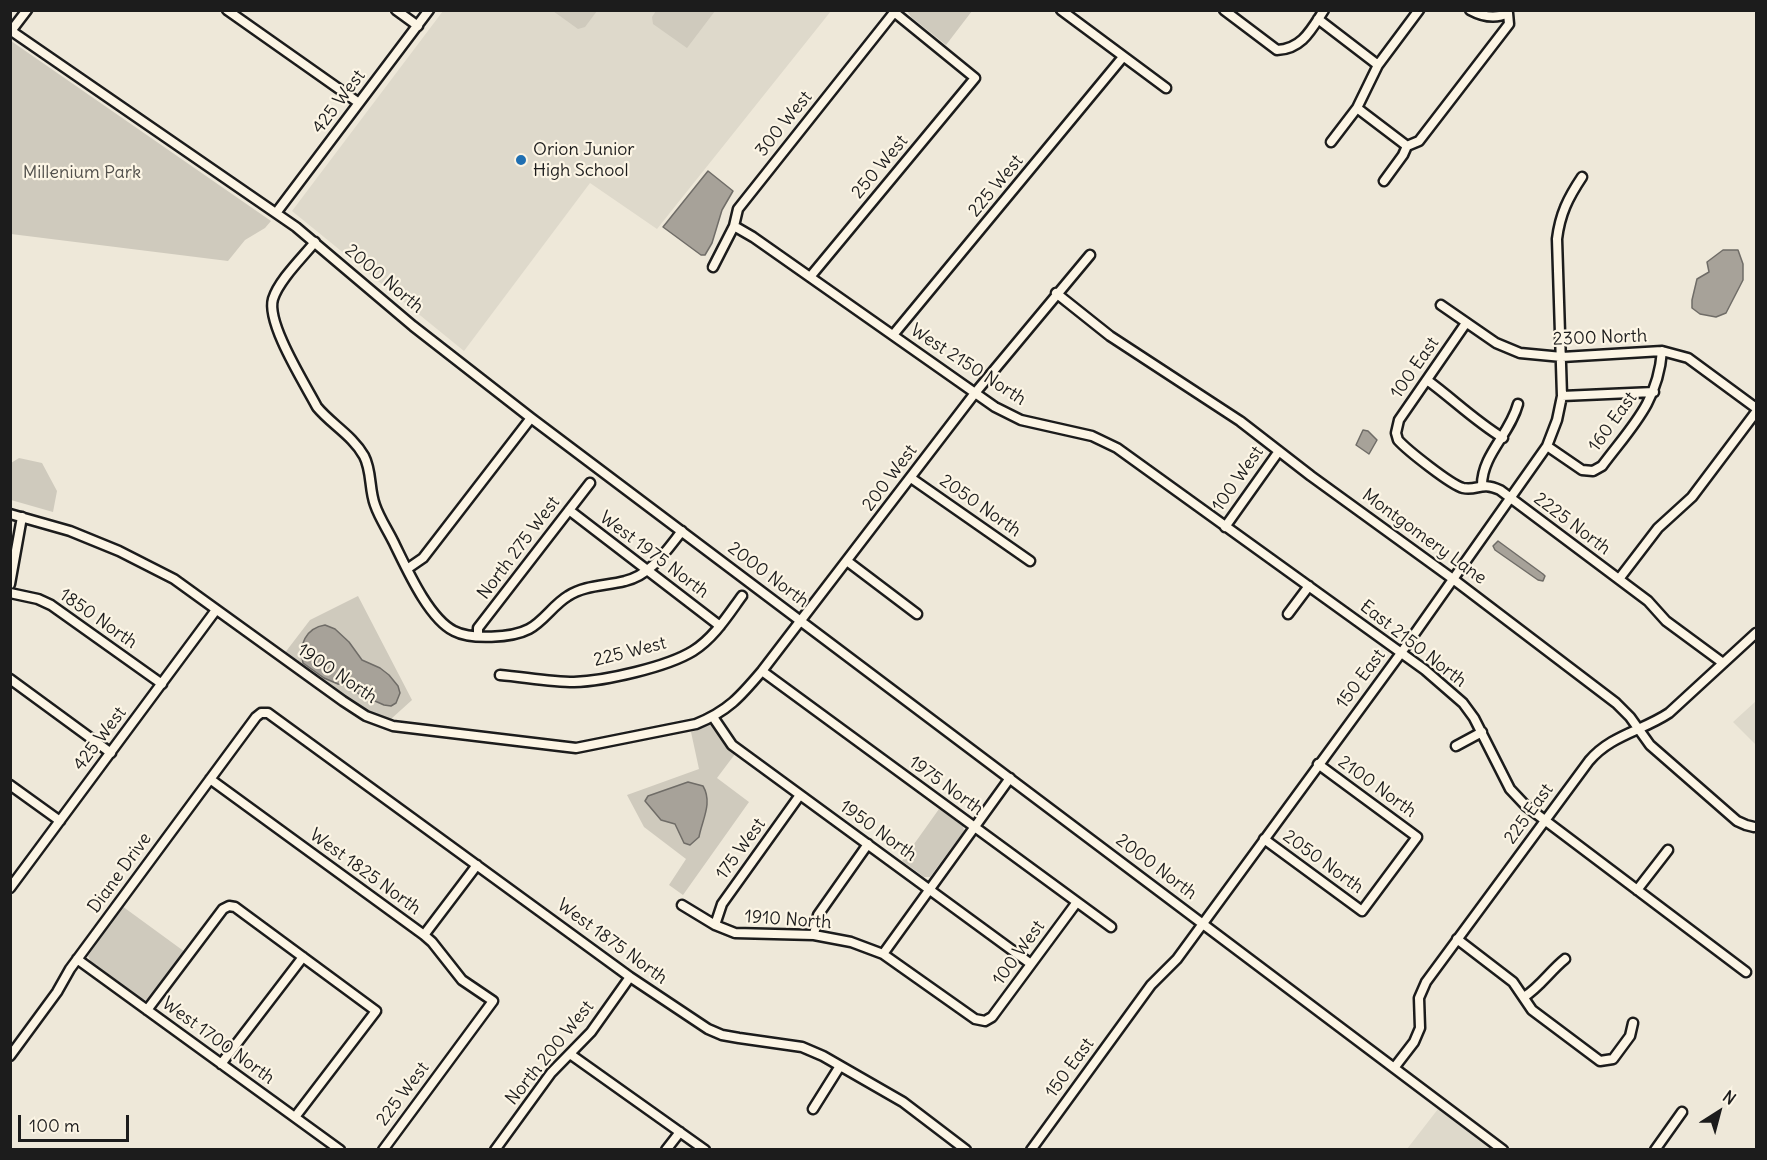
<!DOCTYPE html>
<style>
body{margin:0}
#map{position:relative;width:1767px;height:1160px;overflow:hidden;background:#eee8d9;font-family:Delius,sans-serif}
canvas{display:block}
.frame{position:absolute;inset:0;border:12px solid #1c1c1c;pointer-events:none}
.north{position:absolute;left:1689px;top:1082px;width:60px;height:60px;-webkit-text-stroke:4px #fcf5e5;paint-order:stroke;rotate:36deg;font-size:16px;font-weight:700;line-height:24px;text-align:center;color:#1c1c1c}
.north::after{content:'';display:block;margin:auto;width:21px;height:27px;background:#1c1c1c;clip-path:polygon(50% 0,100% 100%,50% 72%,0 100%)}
.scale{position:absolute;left:18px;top:1115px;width:111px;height:27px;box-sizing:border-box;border:3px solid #1c1c1c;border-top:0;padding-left:8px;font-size:18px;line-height:21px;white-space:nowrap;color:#1c1c1c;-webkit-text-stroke:4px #fcf5e5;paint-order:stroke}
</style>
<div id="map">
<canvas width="1767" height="1160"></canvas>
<div class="frame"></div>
<div class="north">N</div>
<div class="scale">100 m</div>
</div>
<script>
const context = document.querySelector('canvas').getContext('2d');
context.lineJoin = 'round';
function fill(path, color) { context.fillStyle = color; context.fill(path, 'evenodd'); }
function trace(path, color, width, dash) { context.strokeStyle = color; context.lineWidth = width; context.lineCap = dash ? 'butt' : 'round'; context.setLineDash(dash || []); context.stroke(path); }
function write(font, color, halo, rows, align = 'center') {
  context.font = font + ' Delius,sans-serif'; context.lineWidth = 4.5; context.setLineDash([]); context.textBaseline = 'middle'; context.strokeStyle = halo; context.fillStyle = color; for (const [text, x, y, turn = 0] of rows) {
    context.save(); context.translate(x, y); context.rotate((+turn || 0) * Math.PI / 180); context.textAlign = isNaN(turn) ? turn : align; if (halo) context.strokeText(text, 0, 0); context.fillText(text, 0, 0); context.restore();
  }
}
fill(new Path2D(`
 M443 11H831L657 229 590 183 464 351 292 211Z
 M1756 701V745L1733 722Z
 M1438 1109 1492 1149H1407Z`), '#ded9cb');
fill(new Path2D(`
 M553 11H597L585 27 578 29Z
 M656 11V10L715 11 687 48 653 24 652 17Z
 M907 11V10L972 11 946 45 911 17Z
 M11 41 271 221 265 228 245 240 228 261 11 234Z
 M19 458 42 463 57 491 53 512 11 500V463Z
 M358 596 412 700 391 719 367 712 343 697 284 654 310 620Z
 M712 724 725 746 735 754 717 778 749 802 683 895 669 885 686 859 644 827 627 795 699 769 691 732Z
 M939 809 963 826 964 831 930 877H924L902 861Z
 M122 906 185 952 153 996 146 1000 140 998 91 962 88 956Z`), '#cfcabd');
const water = new Path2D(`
 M708 171 733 191 722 210 712 243 705 255H701L663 227Z
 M1723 250H1738L1743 264V280L1726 313 1716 317 1700 314 1692 308V300L1697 279 1709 272 1707 262Z
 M1363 430 1368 431 1377 440 1369 454 1356 445Z
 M1498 541 1543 574 1545 576 1543 581 1538 580 1495 550 1493 546Z
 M325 625 335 629 349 642 362 660 380 668 389 675 398 686 400 693 396 703 391 706 384 705 359 694 349 686 338 684 324 678 303 663C298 645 306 628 325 625Z
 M688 782 703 786C713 803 702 820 699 837L690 845 684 843 675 824 661 820 645 801 648 796Z`);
fill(water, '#a7a299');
trace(water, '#6f6c67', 1.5);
const minor = new Path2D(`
 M227 10 359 103
 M396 10 418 26
 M1061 10 1166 88
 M1224 10 1277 50C1302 49 1311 30 1324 10
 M1318 19 1378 65
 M10 30 296 227 413 326 531 418 1503 1150
 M11 31 27 10
 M1357 108 1407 146
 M1331 142 1357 108 1378 65 1419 10
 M1384 181 1403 155 1407 146 1419 141 1509 24 1508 13C1496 19 1483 17 1470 10
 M276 213 429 10
 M734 226 753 237 995 407 1021 420 1092 436 1117 448 1425 670 1463 703 1474 718 1510 789 1526 806 1746 972
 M315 242C302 258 279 280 273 299 266 323 305 384 317 407 331 424 353 436 364 456 372 471 369 489 375 505 379 517 387 529 393 541 406 567 428 618 454 631 471 640 512 638 529 629 544 621 553 605 568 596 585 585 606 586 625 581 651 575 666 551 682 531
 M713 267 734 226 738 209 896 10
 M810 277 975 78 894 12
 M1056 293 1110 336 1240 421 1311 476 1453 579 1616 703 1630 717 1650 745 1737 821 1746 825 1754 827
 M1441 305 1496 343 1520 353 1562 357 1662 351 1688 358 1756 408
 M1466 323 1399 420 1396 433 1398 440C1407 450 1451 485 1463 488 1478 491 1481 481 1500 490L1648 601 1666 621 1723 663
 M893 335 1123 57
 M1427 380C1453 399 1475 421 1503 438
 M1562 396 1654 392
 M1547 446 1582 470 1593 471 1602 466C1631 427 1658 403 1662 351
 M911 478 1030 561
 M1482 485C1482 455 1510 434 1518 404
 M569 510 720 626
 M10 514 70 531 119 551 174 579 343 701 366 716 393 726 576 748 696 724C728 711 740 697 762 671L975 393 1090 255
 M1225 527 1279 451
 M847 561 917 614
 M407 569 423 558 531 418
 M1619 579 1658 528 1692 497 1756 412
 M10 584 22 517
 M10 593 38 599 51 605 162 684
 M1288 614 1309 586
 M478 635V628L590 483
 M762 671 1111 927
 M500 675C524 677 550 682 574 682 605 681 667 667 693 651 714 638 728 615 742 596
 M10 679 111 753
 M713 717 732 745 1031 964
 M1456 746 1482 732
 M210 779 424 935 432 942 462 980 493 1001 383 1150
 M10 785 60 821
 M1264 839 1362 911 1417 837 1318 764
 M10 888 216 610
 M1637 890 1668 850
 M682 905 715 925 735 933 814 935 851 942 883 954 975 1019 985 1021 992 1017 1077 902
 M715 925 722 904 800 795
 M424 935 477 865
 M814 935 818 915 868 844
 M1457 939 1513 982 1532 1010 1600 1061 1613 1059 1630 1036 1633 1023
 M883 954 1010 778
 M77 959 340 1150
 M1524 997C1540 987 1550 971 1565 959
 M147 1010 223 909 229 906 235 907 376 1011 295 1117
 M570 1054 705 1150
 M10 1056 57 992 70 969 256 717 261 713H268L630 977 708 1029 722 1035 739 1038 802 1047 823 1056 903 1102 966 1150
 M221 1064 303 957
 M1394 1068 1414 1042 1420 1028 1419 998 1426 982 1589 761C1611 735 1642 731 1669 713L1756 633
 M813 1109 840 1066
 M495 1150 551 1073 591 1032 630 977
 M666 1150 680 1132
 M1031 1150 1151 985 1177 959 1401 653 1547 446 1557 420 1562 396 1557 239C1560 214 1568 198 1582 177
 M1655 1150 1682 1112`);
trace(minor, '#1c1c1c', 13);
trace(minor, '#fcf5e5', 8);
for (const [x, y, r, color] of [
 [521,160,6,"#1f6fb2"]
]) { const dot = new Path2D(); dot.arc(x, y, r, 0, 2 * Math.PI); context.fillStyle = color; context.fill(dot); trace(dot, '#fcf5e5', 2); }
write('18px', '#1c1c1c', '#fcf5e5', [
 ["425 West",339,102,-53],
 ["300 West",784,124,-51],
 ["250 West",880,167,-50],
 ["225 West",996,186,-50],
 ["2000 North",384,279,40],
 ["2300 North",1600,338,-2],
 ["West 2150 North",968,365,33],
 ["100 East",1415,368,-55],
 ["160 East",1613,422,-54],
 ["200 West",890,478,-53],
 ["100 West",1238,479,-55],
 ["2050 North",980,506,35],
 ["2225 North",1572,524,37],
 ["Montgomery Lane",1424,537,36],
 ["North 275 West",519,548,-53],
 ["West 1975 North",654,555,37],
 ["2000 North",768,575,37],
 ["1850 North",98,619,35],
 ["East 2150 North",1413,644,38],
 ["225 West",630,652,-14],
 ["1900 North",337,674,34],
 ["150 East",1361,679,-53],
 ["425 West",100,739,-53],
 ["1975 North",946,786,36],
 ["2100 North",1377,787,36],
 ["225 East",1529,814,-54],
 ["1950 North",878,831,36],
 ["175 West",741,849,-54],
 ["2050 North",1323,862,36],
 ["2000 North",1156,867,37],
 ["West 1825 North",365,872,36],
 ["Diane Drive",120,873,-54],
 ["1910 North",788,920,4],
 ["West 1875 North",612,942,36],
 ["100 West",1019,953,-54],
 ["West 1700 North",218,1041,36],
 ["North 200 West",550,1053,-51],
 ["150 East",1070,1068,-54],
 ["225 West",403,1094,-53]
]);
write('18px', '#1c1c1c', '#fcf5e5', [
 ["Orion Junior",533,150],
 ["High School",533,171]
], 'left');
write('18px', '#52504c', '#fcf5e5', [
 ["Millenium Park",82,173]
]);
</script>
